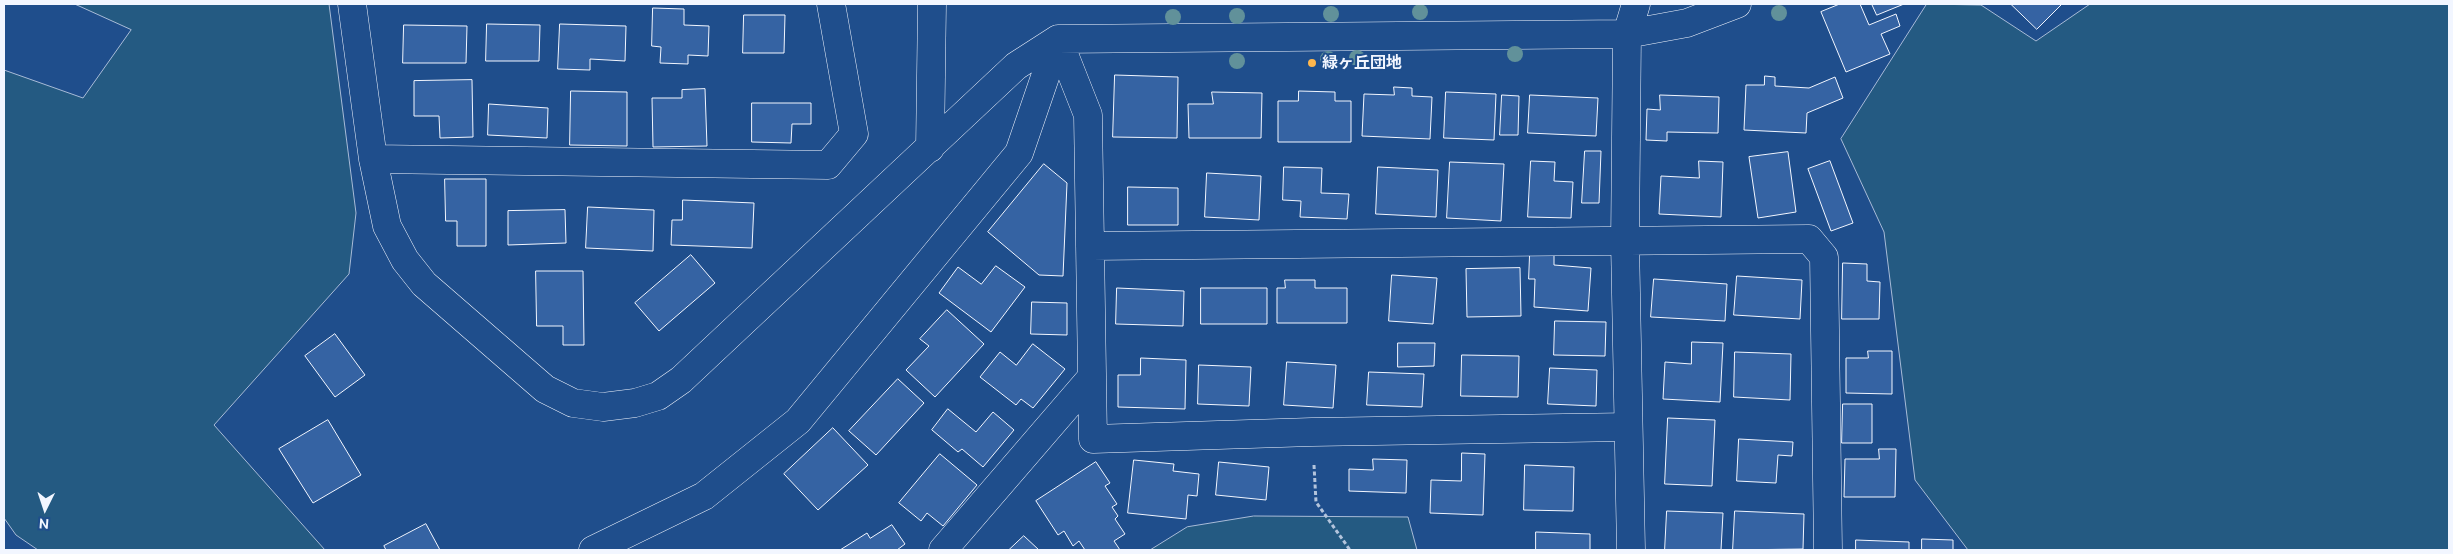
<!DOCTYPE html>
<meta charset="utf-8">
<style>
body{margin:0}
#map{position:relative;width:2453px;height:554px;overflow:hidden;background:#1f4e8c;font-family:Ubuntu,sans-serif}
canvas{display:block}
.frame{position:absolute;inset:0;border:5px solid #f2f6ff;pointer-events:none}
.north{position:absolute;left:20px;top:484px;width:50px;height:50px;-webkit-text-stroke:4px #1f4e8c;paint-order:stroke;rotate:184deg;font-size:14px;font-weight:700;line-height:20px;text-align:center;color:#f2f6ff}
.north::after{content:'';display:block;margin:auto;width:18px;height:22px;background:#f2f6ff;clip-path:polygon(50% 0,100% 100%,50% 72%,0 100%)}
</style>
<div id="map">
<canvas width="2453" height="554"></canvas>
<div class="frame"></div>
<div class="north">N</div>
</div>
<script>
const context = document.querySelector('canvas').getContext('2d');
context.lineJoin = 'round';
function fill(path, color) { context.fillStyle = color; context.fill(path, 'evenodd'); }
function trace(path, color, width, dash) { context.strokeStyle = color; context.lineWidth = width; context.lineCap = dash ? 'butt' : 'round'; context.setLineDash(dash || []); context.stroke(path); }
function write(font, color, halo, rows, align = 'center') {
  context.font = font + ' Ubuntu,"Noto Sans JP",sans-serif'; context.lineWidth = 4; context.setLineDash([]); context.textBaseline = 'middle'; context.strokeStyle = halo; context.fillStyle = color; for (const [text, x, y, turn = 0] of rows) {
    context.save(); context.translate(x, y); context.rotate((+turn || 0) * Math.PI / 180); context.textAlign = isNaN(turn) ? turn : align; if (halo) context.strokeText(text, 0, 0); context.fillText(text, 0, 0); context.restore();
  }
}
const green = new Path2D(`
 M75 4H329L356 213 349 274 214 425 325 550H38L16 535 4 518V70L83 98 131 30Z
 M1927 4 1981 5 2036 41 2090 4H2449V550H1968L1915 480 1884 232 1841 139Z
 M1254 516 1408 517 1417 550H1150L1187 527Z`);
fill(green, '#245a82');
trace(green, '#a8bbd7', 1);
const building = new Path2D(`
 M1840 4H1860L1869 25 1896 14 1900 26 1881 34 1890 54 1846 72 1821 12Z
 M1872 4H1904L1877 15Z
 M2011 4H2062L2037 29Z
 M653 8 684 9V25L709 26 708 56 688 55V64L660 63 661 47 652 46Z
 M744 15H785L784 53H743Z
 M487 24 540 25 539 61H486Z
 M560 24 626 26 625 61 590 59V70L558 69Z
 M404 25 467 26 466 63H403Z
 M1115 75 1178 77 1177 138 1113 137Z
 M1765 76 1775 77V86L1809 88 1835 77 1843 98 1807 113 1806 133 1744 130 1746 85H1764Z
 M472 80 473 137 440 138 439 116H414V81Z
 M1394 87 1412 88V96L1432 97 1430 139 1362 136 1364 94 1394 95Z
 M705 89 707 146 653 147 652 98H682V90Z
 M571 91 627 92V146L570 145Z
 M1299 91 1335 92V101H1351V142H1278V101H1298Z
 M1212 92 1262 93 1261 138H1189L1188 104H1213Z
 M1446 92 1496 94 1494 140 1444 138Z
 M1502 95 1519 96 1518 135H1500Z
 M1530 95 1598 98 1596 136 1528 133Z
 M1660 95 1719 97 1718 133 1667 132V141L1646 140 1647 109 1660 110Z
 M752 103H811V124H792L791 143 752 142Z
 M489 104 548 108 547 138 488 135Z
 M1585 151H1601L1599 203H1582Z
 M1788 152 1796 212 1758 218 1749 157Z
 M1531 161 1555 162 1554 181 1573 182 1571 218 1528 217Z
 M1699 161 1723 162 1721 217 1659 214 1661 176 1699 178Z
 M1830 161 1853 223 1831 231 1808 169Z
 M1450 162 1504 164 1501 221 1447 218Z
 M1044 164 1067 183 1063 276 1039 275 988 232Z
 M1284 167 1322 168 1321 193 1349 194 1347 219 1300 217 1301 201 1283 200Z
 M1378 167 1438 170 1436 217 1376 214Z
 M1207 173 1261 176 1259 220 1205 217Z
 M445 179H486V246H457V221H446Z
 M1128 187 1178 188V225H1128Z
 M683 200 754 203 752 248 671 245 672 220H682Z
 M588 207 654 210 653 251 586 248Z
 M565 210 566 243 508 245V211Z
 M1530 254 1554 255V265L1591 268 1588 311 1534 307 1535 279H1529Z
 M691 255 715 283 659 331 635 303Z
 M1843 263 1867 264V281L1880 282 1879 319H1842Z
 M996 266 1025 287 991 332 939 293 958 267 981 284Z
 M1520 268 1521 316 1467 317 1466 269Z
 M536 271H583L584 345H563V326H537Z
 M1392 275 1437 278 1433 324 1389 321Z
 M1737 276 1802 280 1800 319 1734 315Z
 M1654 279 1727 284 1725 321 1651 317Z
 M1285 280H1315V288H1347V323H1277V288H1285Z
 M1117 288 1184 291 1183 326 1116 324Z
 M1201 288H1267V324H1201Z
 M1032 302 1067 303V335L1031 334Z
 M947 310 984 344 935 397 906 370 929 346 920 339Z
 M1555 321 1606 322 1605 356 1554 355Z
 M335 334 365 375 335 397 305 356Z
 M1692 342 1723 343 1720 402 1663 399 1665 362 1691 364Z
 M1398 343H1435L1434 366 1398 367Z
 M1033 344 1065 369 1033 408 1021 399 1016 405 980 377 1000 352 1016 365Z
 M1868 351H1892V394L1846 393V358H1868Z
 M1735 352 1791 354 1790 400 1734 397Z
 M1462 355 1519 356 1518 397 1461 396Z
 M1141 358 1186 360 1185 409 1118 407V375H1140Z
 M1287 362 1336 365 1333 408 1284 405Z
 M1199 365 1251 367 1249 406 1198 404Z
 M1550 368 1597 370 1596 406 1548 404Z
 M1369 372 1424 374 1422 407 1367 405Z
 M898 379 924 403 876 455 849 431Z
 M1843 404H1872V443H1842Z
 M948 409 976 432 993 412 1014 430 983 467 962 449 958 452 932 430Z
 M1668 418 1715 420 1712 486 1665 484Z
 M328 420 361 475 313 503 279 449Z
 M833 428 868 465 818 510 784 474Z
 M1739 439 1793 442 1792 456 1778 455 1776 483 1737 481Z
 M1879 449H1896L1895 497H1844L1845 459H1879Z
 M1462 453 1485 454 1483 515 1430 513 1431 480 1461 481Z
 M940 454 977 485 943 526 927 513 921 521 899 503Z
 M1373 459 1407 460 1406 493 1349 491V469L1373 470Z
 M1134 460 1174 464 1173 471 1199 474 1197 496 1188 495 1186 519 1128 513Z
 M1096 462 1110 483 1105 486 1117 504 1112 507 1118 516 1115 519 1125 534 1114 541 1120 550H1085L1079 541 1073 546 1064 531 1058 535 1036 501Z
 M1219 462 1269 467 1266 500 1216 495Z
 M1525 465 1574 467 1573 511 1524 510Z
 M1667 511 1723 513 1721 550H1665Z
 M1735 511 1804 514 1803 549 1733 550Z
 M426 524 440 550H386L384 546Z
 M892 525 905 544 897 550H840L867 533 870 538Z
 M1536 532 1590 534V550H1536Z
 M1024 536 1039 550H1009Z
 M1922 539 1953 540V550H1922Z
 M1856 540 1909 542V550H1856Z`);
fill(building, '#3563a3');
trace(building, '#f2f6ff', 1);
const minor = new Path2D(`
 M352 4 373 159 387 226 405 260 424 284 545 389 573 403 603 407 635 403 658 396 681 380 1016 66 1058 39 1627 34 1687 23 1737 4
 M1058 39 1088 115 1093 439 1312 432 1628 427
 M930 148 932 4
 M373 159 828 165 854 134 831 4
 M1092 246 1809 239 1824 257 1828 550
 M593 550 704 496 798 421 1019 153 1058 39
 M943 550 1092 377
 M1631 550 1625 242 1627 34 1636 4`);
trace(minor, '#f2f6ff', 29);
trace(new Path2D(`
 M1314 465 1316 502 1350 550`), '#b3c4dc', 3, [4, 2.5]);
trace(minor, '#1f4e8c', 28);
context.fillStyle = '#61919a';
for (const [x, y] of [
 [1420,12],
 [1779,13],
 [1331,14],
 [1237,16],
 [1173,17],
 [1515,54],
 [1357,58],
 [1328,59],
 [1237,61]
]) { context.beginPath(); context.arc(x, y, 8, 0, 2 * Math.PI); context.fill(); }
for (const [x, y, r, color] of [
 [1312,63,5,"#ffb74d"]
]) { const dot = new Path2D(); dot.arc(x, y, r, 0, 2 * Math.PI); context.fillStyle = color; context.fill(dot); trace(dot, '#1f4e8c', 2); }
write('bold 16px', '#f2f6ff', '#1f4e8c', [
 ["緑ヶ丘団地",1322,63]
], 'left');
</script>
